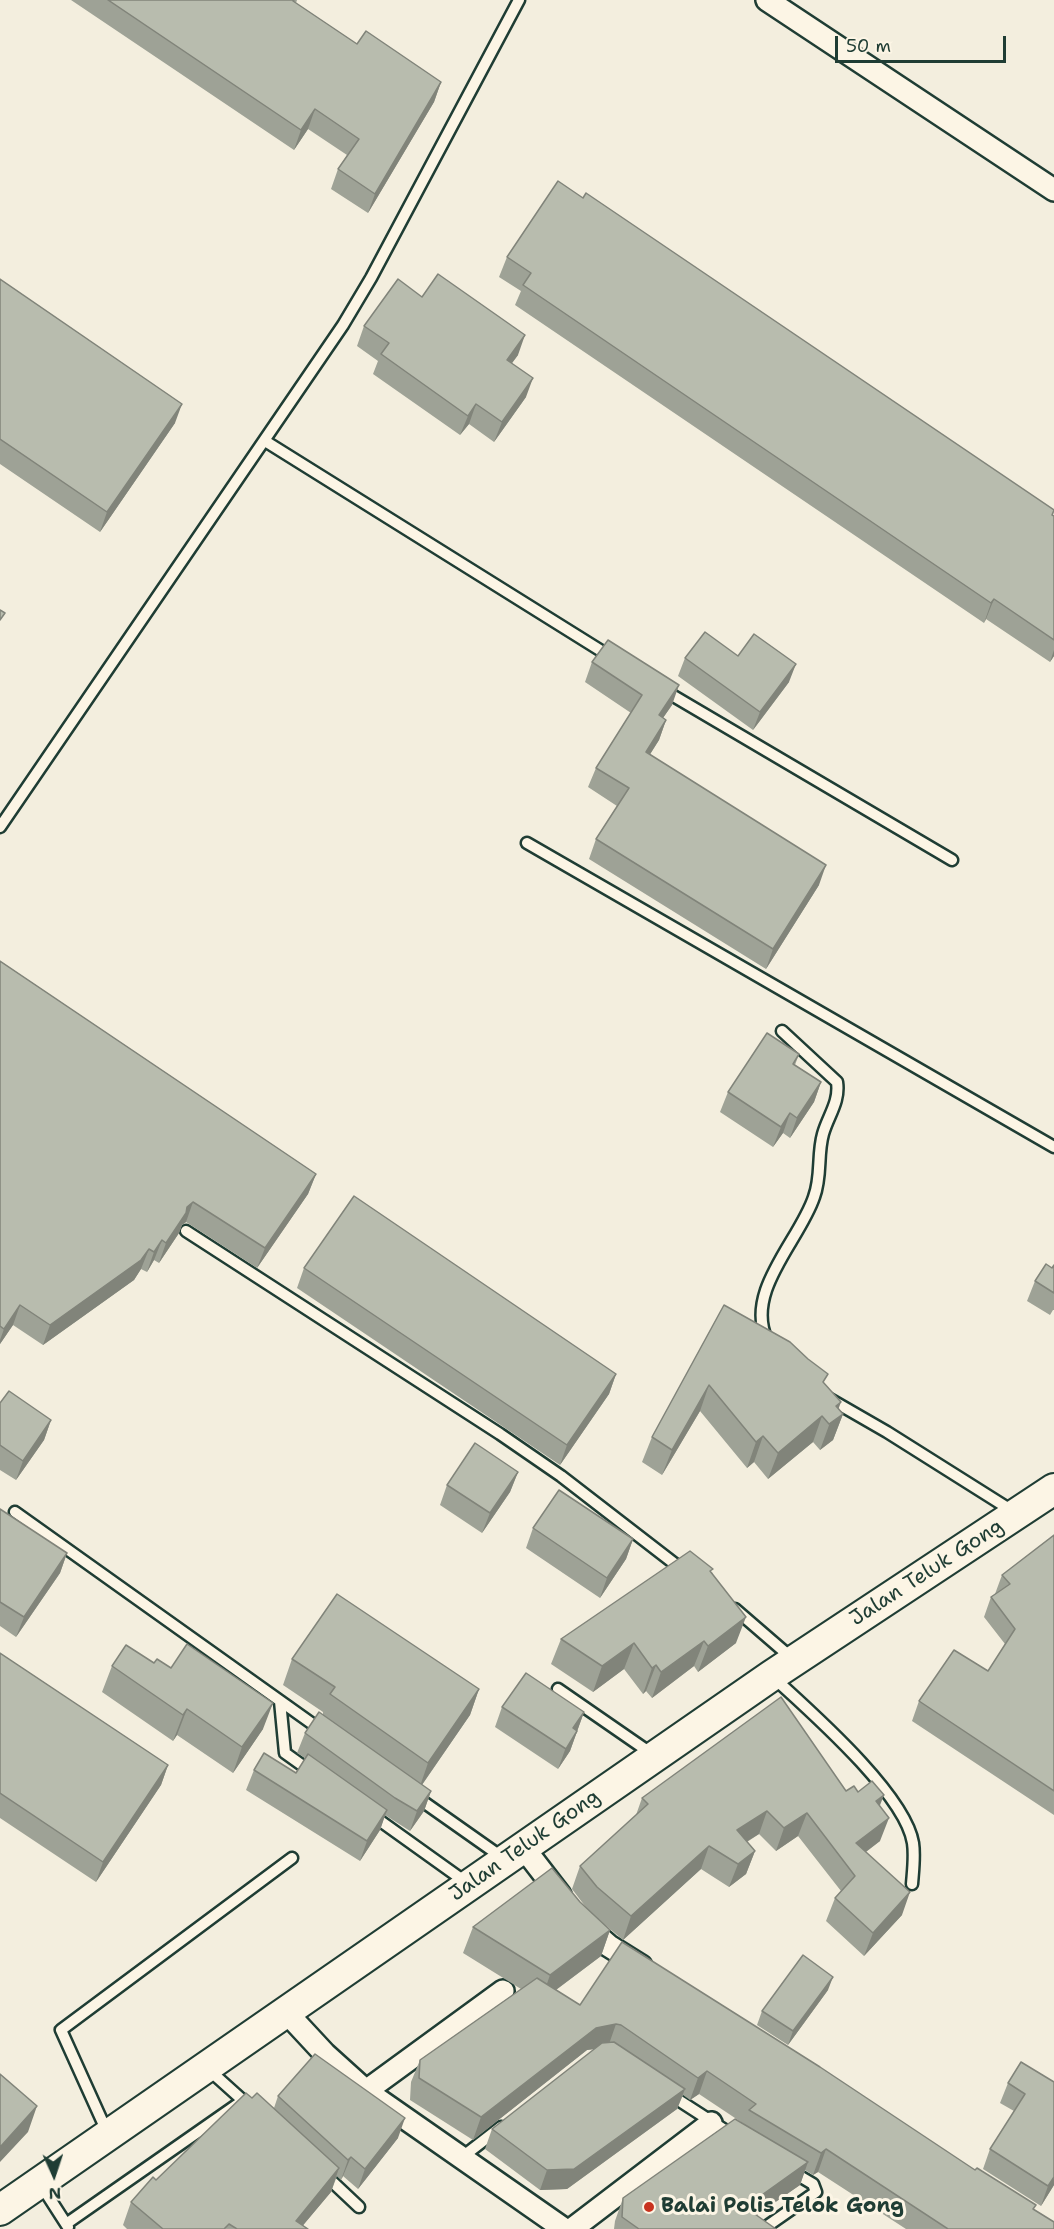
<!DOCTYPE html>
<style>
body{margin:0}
#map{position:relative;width:1054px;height:2229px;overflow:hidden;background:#f3eede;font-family:"Shantell Sans",sans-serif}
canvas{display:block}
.north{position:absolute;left:24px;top:2145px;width:60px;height:60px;-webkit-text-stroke:4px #fcf5e5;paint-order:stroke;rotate:177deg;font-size:16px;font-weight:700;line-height:24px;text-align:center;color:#1f3d34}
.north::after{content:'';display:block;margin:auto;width:21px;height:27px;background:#1f3d34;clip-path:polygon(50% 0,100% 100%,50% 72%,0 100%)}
.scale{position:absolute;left:835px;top:36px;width:171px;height:27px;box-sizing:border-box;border:3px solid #1f3d34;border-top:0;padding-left:8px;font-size:18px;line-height:21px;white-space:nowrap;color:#1f3d34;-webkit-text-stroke:4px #fcf5e5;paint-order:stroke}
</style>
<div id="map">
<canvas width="1054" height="2229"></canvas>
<div class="north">N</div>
<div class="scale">50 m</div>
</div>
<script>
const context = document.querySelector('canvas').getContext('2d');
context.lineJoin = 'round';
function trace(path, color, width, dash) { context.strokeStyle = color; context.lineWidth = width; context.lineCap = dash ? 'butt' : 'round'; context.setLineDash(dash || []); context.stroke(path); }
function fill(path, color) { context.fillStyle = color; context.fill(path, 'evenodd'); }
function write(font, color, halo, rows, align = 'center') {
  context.font = font + ' "Shantell Sans",sans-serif'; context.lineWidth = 6; context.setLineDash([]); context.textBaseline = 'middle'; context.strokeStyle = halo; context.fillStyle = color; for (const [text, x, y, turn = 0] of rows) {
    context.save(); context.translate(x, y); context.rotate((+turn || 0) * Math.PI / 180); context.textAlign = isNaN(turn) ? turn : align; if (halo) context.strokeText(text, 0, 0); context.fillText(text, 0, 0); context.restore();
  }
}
const lane = new Path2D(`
 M265 441 611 657
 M665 691 952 860
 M0 827 343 325 371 278 519 0
 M527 843 1054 1147
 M186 1231 500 1434 561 1476 684 1571
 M767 1340C744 1291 800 1240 814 1197 822 1176 817 1155 823 1134 828 1116 840 1102 837 1082L782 1031
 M828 1398 887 1432 1014 1512
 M15 1512 321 1730
 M735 1609 794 1660
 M774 1678C811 1712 905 1794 913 1843 915 1856 913 1871 912 1884
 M558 1689 652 1754
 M280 1701 285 1753 313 1773
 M415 1796 503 1858
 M372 1815 467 1883
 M208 2069 248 2105
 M669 2094 734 2136
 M108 2134 61 2030 292 1858
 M461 2158 501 2127
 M324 2174 359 2207
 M41 2185 68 2227
 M66 2224 238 2104
 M763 2229 816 2192 813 2184 791 2171`);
const street = new Path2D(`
 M767 0 1054 190
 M523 1847 560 1895
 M584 1924 609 1946 641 1966
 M286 2012 325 2054 366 2091 564 2229
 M366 2091 503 1991
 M572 2229 711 2123`);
const secondary = new Path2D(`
 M0 2210 771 1676 1054 1489`);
trace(lane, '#1f3d34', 15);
trace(street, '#1f3d34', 26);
trace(secondary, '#1f3d34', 34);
trace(lane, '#fcf5e5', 10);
trace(street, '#fcf5e5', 21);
trace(secondary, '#fcf5e5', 30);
fill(new Path2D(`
 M71 0H297L296 3 357 44 441 82 434 102 368 213 331 189 338 169 347 155 308 129 294 150Z
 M507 257 1054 510 1053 515 1054 516V656L1050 662 986 619 984 623 515 305 521 291 499 277Z
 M0 279 175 423 100 532 0 464Z
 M422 297 518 355 512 363 526 397 494 442 469 424 460 435 373 374 378 361 357 346 364 326Z
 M738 656 789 682 753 730 678 676 685 658Z
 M592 662 672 705 663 718 666 720 659 740 650 754 819 885 766 969 589 859 596 839 617 806 588 787 596 768 631 713 585 682Z
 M0 961 316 1174 308 1194 257 1268 186 1222 182 1225 179 1233 159 1263 154 1260 147 1272 141 1269 134 1280 43 1345 13 1325 0 1344Z
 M799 1054 795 1065 821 1082 814 1102 790 1138 783 1133 773 1147 720 1112 728 1092Z
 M1054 1265V1310H1053L1050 1315 1027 1301 1035 1281 1052 1268Z
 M304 1268 616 1374 609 1394 560 1465 297 1288Z
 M724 1305 824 1383 838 1408 843 1414 833 1440 820 1450 813 1442 768 1479 754 1462 747 1468 700 1411 662 1475 642 1462 652 1437Z
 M0 1403 51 1420 44 1440 16 1480 0 1470Z
 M518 1472 510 1492 482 1533 440 1505 447 1485Z
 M0 1509 67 1553 60 1573 16 1637 0 1626Z
 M533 1528 633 1539 626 1559 600 1598 526 1548Z
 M1054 1535V1815L912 1721 919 1701 988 1671 1005 1644 984 1617 991 1597 995 1594 1002 1575Z
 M712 1572 736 1643 698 1672 694 1666 652 1698 646 1691 643 1694 624 1669 593 1692 551 1664 561 1639Z
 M0 1653 168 1765 161 1785 96 1882 0 1818Z
 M292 1659 479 1689 470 1715 422 1785 431 1791 424 1811 410 1831 385 1815 380 1830 360 1861 246 1790 254 1770 296 1773 305 1758 297 1753 305 1733 323 1714V1712L283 1685Z
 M154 1663 263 1729 233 1773 177 1735 173 1741 102 1692 112 1666Z
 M502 1707 584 1712 570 1751 558 1769 495 1727Z
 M846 1791 858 1792 880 1806V1841L866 1852 902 1915 864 1956 826 1921 835 1898 841 1891 798 1836 776 1851 759 1834 747 1842 755 1851 746 1874 729 1887 701 1869 623 1940 590 1912 610 1930 601 1956 556 1990 580 2005 1034 2209 1054 2229H906L818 2172 813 2175 805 2170 800 2185 756 2215 776 2229H614L615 2221 623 2198 744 2124 699 2094 690 2100 683 2095 677 2109 567 2189 540 2190 485 2149 492 2129 595 2049 587 2050 473 2140 410 2100 411 2082 420 2060 521 1989 463 1953 473 1927 580 1902 588 1910 572 1889 580 1866 636 1815 642 1798Z
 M828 1990 788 2045 757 2025 762 2011Z
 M1054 2082V2185L1041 2206 983 2169 990 2149 1014 2111 1000 2103 1008 2083Z
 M278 2096 398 2138 358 2189 343 2176 341 2180 337 2176 331 2192 303 2225 308 2229H127L123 2225 131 2202 252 2098 274 2108Z`), '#9ea296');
fill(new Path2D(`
 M441 82 434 102 368 213 375 194Z
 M315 109 308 129 294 150 301 130Z
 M525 335 518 355 500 379 507 360Z
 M533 378 526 397 494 442 502 422Z
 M182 404 175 423 100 532 107 512Z
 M476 404 469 424 460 435 468 416Z
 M994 599 986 619 984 623 991 603Z
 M1054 650V656L1050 662Z
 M796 664 789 682 753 730 760 712Z
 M679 685 672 705 651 735 659 715Z
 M666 720 659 740 639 772 646 752Z
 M826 865 819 885 766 969 773 949Z
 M821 1082 814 1102 790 1138 797 1118Z
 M790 1113 783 1133 773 1147 781 1127Z
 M316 1174 308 1194 257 1268 265 1248Z
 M193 1202 186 1222 182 1225 179 1233 159 1263 166 1243 187 1207Z
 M162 1240 154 1260 147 1272 154 1252Z
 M149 1249 141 1269 134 1280 43 1345 50 1325Z
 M20 1305 13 1325 0 1344V1340L4 1329Z
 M616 1374 609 1394 560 1465 567 1445Z
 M709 1385 700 1411 662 1475 672 1450Z
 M841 1402 834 1421 843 1414 833 1440 820 1450 836 1406Z
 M822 1416 813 1442 768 1479 778 1453Z
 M51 1420 44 1440 16 1480 23 1461Z
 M763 1436 754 1462 747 1468 756 1442Z
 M518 1472 510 1492 482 1533 490 1513Z
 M633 1539 626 1559 600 1598 607 1578Z
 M67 1553 60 1573 16 1637 24 1617Z
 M746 1617 736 1643 698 1672 708 1646Z
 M704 1641 694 1666 652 1698 661 1672Z
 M634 1643 624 1669 593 1692 602 1666Z
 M656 1665 646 1691 643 1694 652 1668Z
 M479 1689 470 1715 419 1789 428 1763Z
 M273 1703 263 1729 233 1773 242 1747Z
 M187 1709 177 1735 173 1741 183 1715Z
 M584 1712 570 1751 558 1769 573 1728Z
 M168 1765 161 1785 96 1882 103 1862Z
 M431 1791 424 1811 410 1831 417 1811Z
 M884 1795 875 1818 876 1801Z
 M387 1810 380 1830 360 1861 367 1841Z
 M767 1811 759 1834 728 1853 737 1830Z
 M807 1813 798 1836 776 1851 784 1828Z
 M889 1818 880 1841 847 1866 856 1843Z
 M709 1846 701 1869 623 1940 631 1916Z
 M755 1851 746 1874 729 1887 738 1864Z
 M910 1892 902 1915 864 1956 873 1933Z
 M610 1930 601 1956 541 2001 550 1975Z
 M833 1977 828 1990 788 2045 793 2031Z
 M616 2024 608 2047 587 2050 473 2140 481 2117 596 2028Z
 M707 2071 699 2094 690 2100 698 2078Z
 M685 2089 677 2109 567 2189 540 2190 547 2170Z
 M37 2106 28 2132 0 2162V2147Z
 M405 2118 398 2138 358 2189 365 2169Z
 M826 2149 818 2172 813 2175 821 2153Z
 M351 2157 343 2176 341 2180 348 2160Z
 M808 2162 800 2185 737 2229 745 2207Z
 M339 2168 331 2192 300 2229 296 2221Z
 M1054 2177V2185L1041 2206 1048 2186Z`), '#81847a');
const building = new Path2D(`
 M108 0H294L293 1 357 44 366 31 441 82 375 194 338 169 359 139 315 109 301 130Z
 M558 181 583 198 586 193 1054 510 1052 515 1054 516V640L994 599 991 603 523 285 531 273 507 257Z
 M438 274 525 335 507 360 533 378 502 422 476 404 468 416 381 354 389 343 364 326 398 279 422 297Z
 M0 279 182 404 107 512 0 439Z
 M0 610 5 613 0 620Z
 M705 632 738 656 754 634 796 664 760 712 685 658Z
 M608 640 679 685 659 715 666 720 646 752 826 865 773 949 596 839 629 788 596 768 642 695 592 662Z
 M0 961 316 1174 265 1248 193 1202 187 1207 186 1213 166 1243 162 1240 154 1252 149 1249 141 1260 50 1325 20 1305 4 1329 0 1326Z
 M767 1033 799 1054 793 1064 821 1082 797 1118 790 1113 781 1127 728 1092Z
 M354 1196 616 1374 567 1445 304 1268Z
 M1046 1264 1052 1268 1054 1265V1293L1035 1281Z
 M724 1305 790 1342 808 1359 828 1374 823 1382 841 1402 836 1406 843 1414 829 1424 822 1416 778 1453 763 1436 756 1442 709 1385 672 1450 652 1437Z
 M9 1391 51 1420 23 1461 0 1445V1403Z
 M475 1443 518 1472 490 1513 447 1485Z
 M559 1490 633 1539 607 1578 533 1528Z
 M0 1509 67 1553 24 1617 0 1602Z
 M1054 1535V1791L919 1701 954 1650 988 1671 1015 1629 991 1597 1010 1584 1002 1575Z
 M690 1551 713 1569 710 1571 746 1617 708 1646 704 1641 661 1672 656 1665 652 1668 634 1643 602 1666 561 1639Z
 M337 1594 479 1689 428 1763 330 1694 335 1687 292 1659Z
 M187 1644 273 1703 242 1747 187 1709 183 1715 112 1666 126 1645 154 1663 157 1659 171 1668Z
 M0 1653 168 1765 103 1862 0 1793Z
 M526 1673 584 1712 573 1728 577 1731 566 1749 502 1707Z
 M781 1697 846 1791 854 1786 858 1792 872 1781 884 1795 876 1801 889 1818 856 1843 910 1892 873 1933 835 1898 855 1876 807 1813 784 1828 767 1811 737 1830 755 1851 738 1864 709 1846 631 1916 597 1887 580 1866 648 1804 642 1798Z
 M319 1712 431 1791 417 1811 395 1798 305 1733Z
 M264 1753 296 1773 308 1754 387 1810 367 1841 254 1770Z
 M552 1868 580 1902 610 1930 550 1975 473 1927Z
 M622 1942 820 2067 975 2170 977 2168 1036 2205 1033 2209 1054 2222V2229H948L826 2149 821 2153 749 2110 756 2104 707 2071 698 2078 621 2025 616 2024 596 2028 481 2117 419 2078 420 2060 537 1978 580 2005Z
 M803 1955 833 1977 793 2031 762 2011Z
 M614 2042 685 2089 574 2169 547 2170 492 2129 602 2043Z
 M315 2054 405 2118 365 2169 351 2157 348 2160 278 2096Z
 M1021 2062 1054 2082V2177L1048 2186 990 2149 1025 2094 1008 2083Z
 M0 2074 37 2106 0 2147Z
 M246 2093 252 2098 257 2093 339 2168 296 2221 308 2229H237L229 2224 224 2229H163L131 2202 153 2177 156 2180Z
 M735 2119 808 2162 745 2207 776 2229H639L622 2217 623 2198Z`);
fill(building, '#b8bcae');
trace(building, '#81847a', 1.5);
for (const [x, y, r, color] of [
 [649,2207,6,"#c8321e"]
]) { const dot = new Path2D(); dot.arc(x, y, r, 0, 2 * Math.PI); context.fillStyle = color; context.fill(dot); trace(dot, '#fcf5e5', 2); }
write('21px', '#1f3d34', '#fcf5e5', [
 ["Jalan Teluk Gong",927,1573,-33],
 ["Jalan Teluk Gong",525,1846,-35]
]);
write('bold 21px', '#1f3d34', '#fcf5e5', [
 ["Balai Polis Telok Gong",661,2207]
], 'left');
</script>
